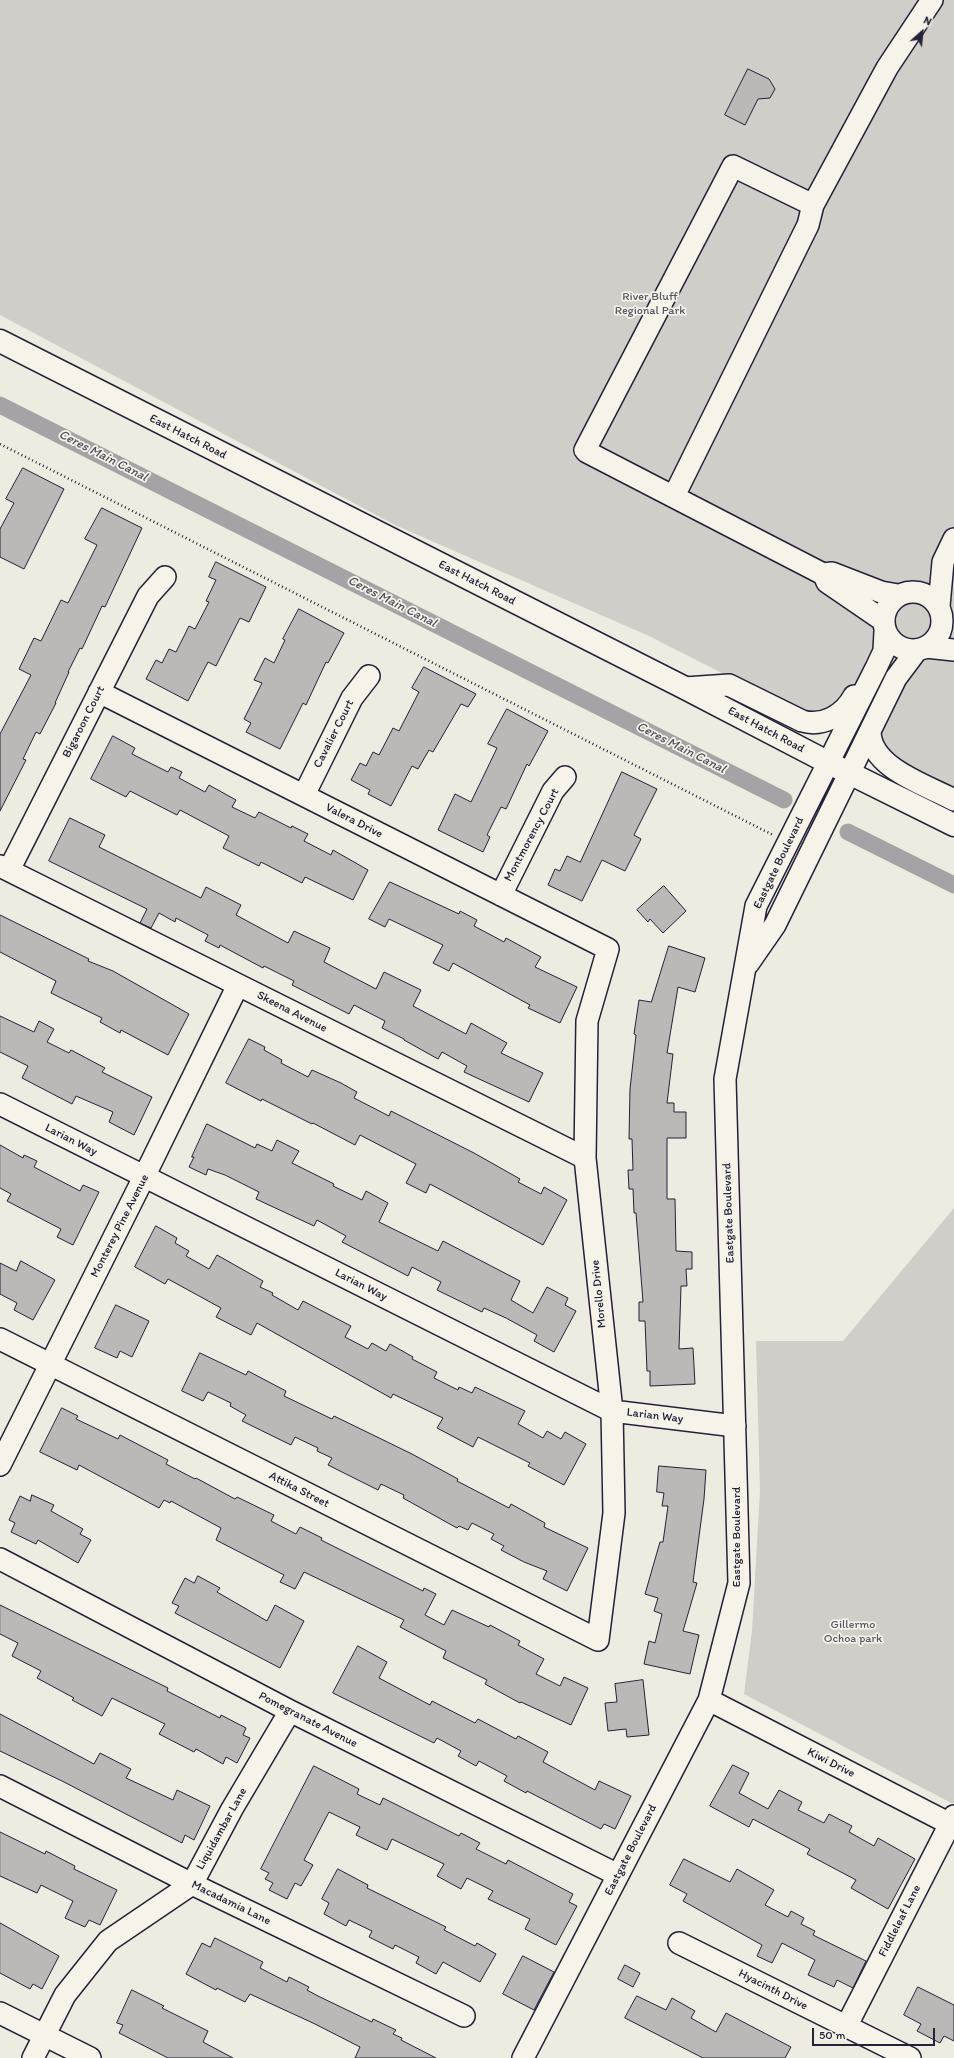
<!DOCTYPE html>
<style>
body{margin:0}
#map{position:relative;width:954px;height:2058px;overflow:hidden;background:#eeebe1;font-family:Itim,sans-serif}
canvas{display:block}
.north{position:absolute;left:902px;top:12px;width:40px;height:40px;-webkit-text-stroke:3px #f7f3e8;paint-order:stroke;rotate:27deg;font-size:11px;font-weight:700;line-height:16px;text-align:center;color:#22223b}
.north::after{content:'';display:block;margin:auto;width:14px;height:18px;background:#22223b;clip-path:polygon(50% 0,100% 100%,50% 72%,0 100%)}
.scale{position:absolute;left:812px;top:2028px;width:123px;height:18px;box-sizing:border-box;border:2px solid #22223b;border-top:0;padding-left:5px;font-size:12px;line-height:14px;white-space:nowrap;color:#22223b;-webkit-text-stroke:3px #f7f3e8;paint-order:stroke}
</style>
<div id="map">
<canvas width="954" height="2058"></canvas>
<div class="north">N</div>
<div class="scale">50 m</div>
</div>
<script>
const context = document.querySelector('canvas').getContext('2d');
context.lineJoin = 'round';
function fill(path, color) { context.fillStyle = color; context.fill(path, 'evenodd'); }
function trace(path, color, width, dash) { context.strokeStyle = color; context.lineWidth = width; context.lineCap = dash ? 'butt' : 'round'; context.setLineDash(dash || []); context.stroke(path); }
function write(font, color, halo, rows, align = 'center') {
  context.font = font + ' Itim,sans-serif'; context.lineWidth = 3.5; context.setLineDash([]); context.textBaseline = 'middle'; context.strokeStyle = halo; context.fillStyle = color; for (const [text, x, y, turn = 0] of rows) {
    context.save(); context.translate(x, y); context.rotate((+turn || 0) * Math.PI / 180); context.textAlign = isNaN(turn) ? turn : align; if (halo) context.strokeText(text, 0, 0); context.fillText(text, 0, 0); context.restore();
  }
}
fill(new Path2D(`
 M0 0H954V791L649 636 395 525 0 315Z
 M954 1208V1802L953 1804 744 1694 752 1631 760 1491 756 1341H843Z`), '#d1cdc9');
trace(new Path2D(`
 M0 405 784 800
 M848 832 954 885`), '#a6a3a6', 17);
const building = new Path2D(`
 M748 69 769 79 775 89 770 98 758 99 745 125 725 115Z
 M23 468 64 489 24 569 0 557V529L14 503 6 499Z
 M102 508 142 528 105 607 102 606 82 649 80 648 68 672H69L55 703H56L40 734 36 732 23 759 26 760 0 811V734L31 675 19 669 34 638 41 641 61 600 68 603 97 545 85 539Z
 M216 562 266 587 249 622 240 618 216 666 208 662 188 701 146 679 156 660 162 663 169 649 176 652 189 626 195 629 209 602 206 601 216 580 209 577Z
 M299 609 344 633 328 663 326 662 306 705 303 703 280 749 246 732 251 723 244 719 262 683 254 680 265 658 274 663 285 640 283 639Z
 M424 667 476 694 468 707 461 704 433 752 429 750 418 769 412 766 391 806 368 794 370 790 351 780 360 763 366 766 373 752 379 755 393 728 399 731 419 692 412 688Z
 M507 709 548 731 529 766 527 764 506 809 501 807 487 835 490 837 483 852 438 830 455 794 471 802 497 748 488 744Z
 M113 736 135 748 132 754 168 772 171 767 182 772 179 778 205 792 209 785 236 800 232 807 255 818 259 812 291 828 292 826 308 834 304 841 331 855 333 850 368 870 353 900 305 877 302 883 261 862 259 866 223 848 229 836 180 810 177 815 130 791 126 797 91 779Z
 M622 772 657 789 634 835 641 839 625 871 602 860 582 901 548 885 555 869 560 871 567 856 580 862Z
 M70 818 105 835 99 847 201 898 206 887 241 905 236 915 288 943 294 931 330 948 324 962 376 989 384 972 421 990 413 1006 466 1034 471 1023 507 1043 501 1053 543 1073 529 1102 464 1072 467 1066 442 1052 438 1059 404 1040V1039L382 1028 385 1021 354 1005 349 1014 292 985 294 981 264 966 263 968 220 945 219 948 205 941 208 935 176 918 175 922 159 913 151 928 140 923 147 909 49 861Z
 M390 882 459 914 460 911 477 920 474 926 504 942 506 938 541 957 535 967 577 987 560 1023 528 1008 530 1005 453 963 449 971 433 963 443 945 389 919 385 927 369 919Z
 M664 886 686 911 663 933 650 919 648 922 637 910Z
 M0 915 89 959 88 961 113 971 189 1014 168 1055 121 1030 120 1033 100 1022 102 1018 51 993 56 981 0 952Z
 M669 946 705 958 695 992 678 987 667 1053 673 1054 667 1103H674V1112H686V1138H667V1199H675L676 1251 692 1252V1269H686L687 1286H681L679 1349 693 1348 695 1384 650 1386V1371H647L645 1321H639V1302H643L636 1213H634L633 1189H629L628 1170H633L632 1139H629L630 1089 636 1035 634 1034 639 1000 651 1002Z
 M0 1016 34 1032 39 1021 54 1029 47 1042 69 1053 71 1050 105 1068 102 1072 152 1097 134 1135 109 1122 113 1112 76 1096 72 1104 22 1078 28 1066 0 1052Z
 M249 1039 265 1047 264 1050 282 1060 281 1063 308 1077 312 1070 341 1083 357 1092 354 1098 389 1116 391 1111 474 1153 520 1179 518 1182 541 1194 544 1187 567 1200 543 1245 430 1184 426 1193 406 1183 416 1164 360 1135 355 1145 313 1123 312 1124 262 1099 261 1101 226 1083Z
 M207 1124 255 1148 257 1144 272 1151 277 1140 299 1151 292 1163 334 1184 333 1186 362 1200 366 1191 388 1203 379 1222 438 1251 443 1241 520 1281 511 1300 533 1313 547 1287 568 1298 565 1305 576 1311 554 1352 534 1341 537 1335 506 1318 484 1308 482 1312 437 1290 441 1282 412 1267 408 1276 342 1242 346 1236 317 1220 314 1226 256 1199 259 1192 225 1175 208 1169 206 1175 189 1167 194 1157H192Z
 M0 1145 23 1158 24 1155 37 1161 34 1167 80 1191 83 1185 99 1192 73 1245 57 1237 61 1229 7 1201 11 1194 0 1188Z
 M156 1226 177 1238 175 1243 189 1251 186 1256 209 1269 217 1255 263 1281 260 1287 273 1293 272 1295 298 1310 303 1301 351 1326 345 1337 368 1349 372 1343 386 1351 390 1344 413 1357 412 1359 437 1372 434 1378 458 1390 459 1387 472 1393 475 1387 525 1411 518 1424 543 1438 547 1431 561 1439 565 1432 586 1444 564 1485 528 1466 530 1463 478 1437 473 1447 437 1428 443 1418 393 1394 391 1398 257 1323 251 1335 216 1317 221 1308 168 1279 165 1284 135 1267Z
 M21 1261 55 1280 33 1320 14 1310 17 1303 0 1294V1263L16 1271Z
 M116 1305 149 1321 132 1357 120 1351 117 1358 95 1348Z
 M200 1353 246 1375 248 1371 286 1391 284 1396 332 1419 334 1416 412 1454 458 1479 457 1481 509 1508 511 1504 545 1523 544 1527 588 1548 567 1591 543 1579 547 1571 524 1562 501 1550 504 1546 491 1539 494 1534 472 1523 468 1530 459 1526 457 1528 403 1498 404 1495 381 1484 378 1490 328 1465 332 1458 317 1451 318 1448 295 1437 291 1445 242 1421 246 1415 230 1406 231 1403 208 1392 203 1401 182 1391Z
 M62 1408 78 1416 76 1419 118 1439 120 1435 168 1460 166 1464 195 1479 196 1478 235 1499 237 1497 274 1515 271 1521 296 1534 300 1527 322 1538 321 1540 423 1591 424 1588 436 1594 425 1615 444 1625 452 1610 489 1627 490 1625 520 1641 518 1645 544 1659 536 1674 560 1686 564 1677 588 1688 571 1725 521 1702 520 1703 485 1684 487 1680 443 1658 446 1651 400 1627 404 1620 304 1572 295 1589 280 1582 284 1575 216 1540 221 1528 171 1501 170 1503 164 1500 159 1508 79 1465 77 1470 40 1452Z
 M659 1466 706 1470 704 1499 693 1582 697 1583 683 1631 699 1635 690 1674 644 1664 649 1641 655 1643 662 1614 654 1611 658 1598 645 1594 660 1542H663L668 1506H662L664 1493 657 1492Z
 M32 1495 54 1505 51 1511 83 1529 80 1534 91 1540 78 1563 38 1540 36 1544 11 1532 15 1523 9 1520 20 1496 30 1501Z
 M198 1576 220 1588 217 1592 267 1621 275 1605 304 1621 280 1668 175 1613 179 1606 172 1603 185 1578 194 1583Z
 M0 1605 168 1688 167 1691 220 1718 221 1715 246 1728 243 1735 250 1738 237 1763 226 1757 223 1764 196 1749 194 1752 159 1734 165 1724 112 1698 102 1716 72 1700 74 1698 37 1678 41 1671 12 1656 18 1643 0 1634Z
 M358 1646 387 1662 379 1678 430 1705 432 1701 475 1723 478 1719 516 1739 518 1736 548 1752 543 1762 595 1790 599 1781 631 1796 615 1829 604 1824 601 1829 527 1791 526 1793 504 1781 507 1776 479 1761 476 1766 458 1756 461 1751 437 1738 434 1743 333 1693Z
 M643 1680 649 1735 627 1737 626 1729 608 1731 605 1703 617 1702 615 1684Z
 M0 1714 94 1764 100 1753 131 1769 126 1778 173 1800 177 1790 210 1806 194 1840 185 1835 182 1843 64 1782 0 1751Z
 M733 1765 749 1773 739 1793 768 1809 779 1790 802 1802 798 1810 824 1823 829 1814 852 1826 849 1832 874 1846 878 1838 915 1859 888 1909 851 1888 856 1880 807 1854 810 1849 753 1819 749 1827 710 1806Z
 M314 1766 359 1789 357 1794 380 1805 383 1798 459 1836 461 1833 480 1843 476 1849 506 1864 508 1860 573 1894 569 1902 577 1906 556 1945 525 1929 530 1919 488 1899 493 1891 467 1878 461 1889 437 1876 444 1864 392 1839 387 1850 356 1835 360 1827 329 1812 304 1860 313 1865 301 1886 295 1883 287 1899 269 1890 273 1883 265 1879 269 1873 261 1869Z
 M0 1832 45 1854 46 1851 75 1866 74 1869 117 1890 100 1925 89 1920 85 1927 65 1918 73 1901 41 1885 37 1893 0 1876Z
 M684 1859 730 1882 737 1869 774 1890 765 1905 788 1917 791 1911 804 1918 801 1924 815 1931 813 1935 866 1961 853 1988 837 1980 834 1987 808 1975 815 1960 782 1943 772 1963 757 1956 762 1945 683 1901 687 1894 670 1885Z
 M338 1869 368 1885 367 1888 446 1927 444 1930 475 1946 477 1943 496 1954 480 1982 443 1962 436 1974 416 1963 419 1957 395 1945 393 1949 369 1937 372 1931 349 1920 346 1926 324 1914 329 1903 322 1899Z
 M0 1923 59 1956 42 1989 33 1984 30 1989 0 1973Z
 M215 1938 263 1962 260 1968 287 1982 289 1977 309 1987 307 1990 318 1996 372 2022 373 2019 396 2030 393 2034 402 2038 401 2040 436 2058H355L360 2047 315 2024 250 1994 245 2002 217 1988 216 1990 186 1974 202 1943 210 1947Z
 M523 1956 554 1972 534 2010 503 1994Z
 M625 1965 640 1973 633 1987 618 1979Z
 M918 1987 954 2005V2041L944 2036 940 2043 917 2031 921 2024 904 2015Z
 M132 1990 164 2006 162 2008 208 2031 203 2042 233 2058H168L119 2033 123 2025 117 2023Z
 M637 1996 666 2010 672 1998 695 2011 691 2018 716 2032 726 2013 791 2047 785 2058H703L625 2018Z`);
fill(building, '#bbb8b7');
trace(building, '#22223b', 1);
const minor = new Path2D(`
 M813 205 887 68 932 0
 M674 496 808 225 813 205 733 166 585 450 587 452 823 574 832 573 881 592 898 595
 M824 575 827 582 884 621
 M884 621a29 29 0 1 1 58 0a29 29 0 1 1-58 0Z
 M939 606 943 562 954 539
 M926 647 954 650
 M685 688 729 685 802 721C823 727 844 715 854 696
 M870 732C871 768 926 785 954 800
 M304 795 352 698 369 676
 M0 866 585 1158
 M9 870 148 596 165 577
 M501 895 553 791 565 777
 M748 964 775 925 896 678 917 650
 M0 1104 612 1411 735 1426
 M0 1339 598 1640 614 1513 612 1411 585 1158 587 1021 608 949 99 692
 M0 1465 144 1177 238 985
 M0 1559 290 1711 618 1875
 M709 1700 954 1826
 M0 1786 192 1884 464 2016
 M679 1943 910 2058
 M0 2013 90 2058
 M846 2027 954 1816
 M33 2058 65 1995 108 1941 192 1884 232 1809 290 1711
 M523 2058 709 1700 739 1583 725 1079 756 906 876 668 884 651 885 631`);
const major = new Path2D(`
 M0 341 685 688 829 763 954 825`);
trace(minor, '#22223b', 24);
trace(major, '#22223b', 25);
trace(new Path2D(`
 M0 444 773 835`), '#22223b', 2.5, [1, 3]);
trace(minor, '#f7f3e8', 21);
trace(major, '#f7f3e8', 22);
write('12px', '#575566', '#f7f3e8', [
 ["River Bluff",650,297],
 ["Regional Park",650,311],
 ["Gillermo",853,1625],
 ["Ochoa park",853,1639]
]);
write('12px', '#22223b', '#f7f3e8', [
 ["East Hatch Road",188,437,27],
 ["East Hatch Road",477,583,27],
 ["Bigaroon Court",84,722,-63],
 ["East Hatch Road",766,730,28],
 ["Cavalier Court",334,734,-63],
 ["Valera Drive",354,821,27],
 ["Montmorency Court",532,835,-62],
 ["Eastgate Boulevard",779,863,-64],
 ["Skeena Avenue",292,1012,27],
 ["Larian Way",71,1140,27],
 ["Eastgate Boulevard",729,1213,-92],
 ["Monterey Pine Avenue",120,1226,-63],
 ["Larian Way",361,1285,27],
 ["Morello Drive",599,1294,-96],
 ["Larian Way",655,1416,7],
 ["Attika Street",299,1490,27],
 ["Eastgate Boulevard",737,1537,-90],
 ["Pomegranate Avenue",308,1720,27],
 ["Kiwi Drive",831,1763,27],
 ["Liquidambar Lane",222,1829,-61],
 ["Eastgate Boulevard",631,1850,-63],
 ["Macadamia Lane",231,1903,26],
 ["Fiddleleaf Lane",900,1921,-63],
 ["Hyacinth Drive",773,1990,27]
]);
write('italic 13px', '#504f60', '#f7f3e8', [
 ["Ceres Main Canal",103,456,27],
 ["Ceres Main Canal",392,602,27],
 ["Ceres Main Canal",681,748,27]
]);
</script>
